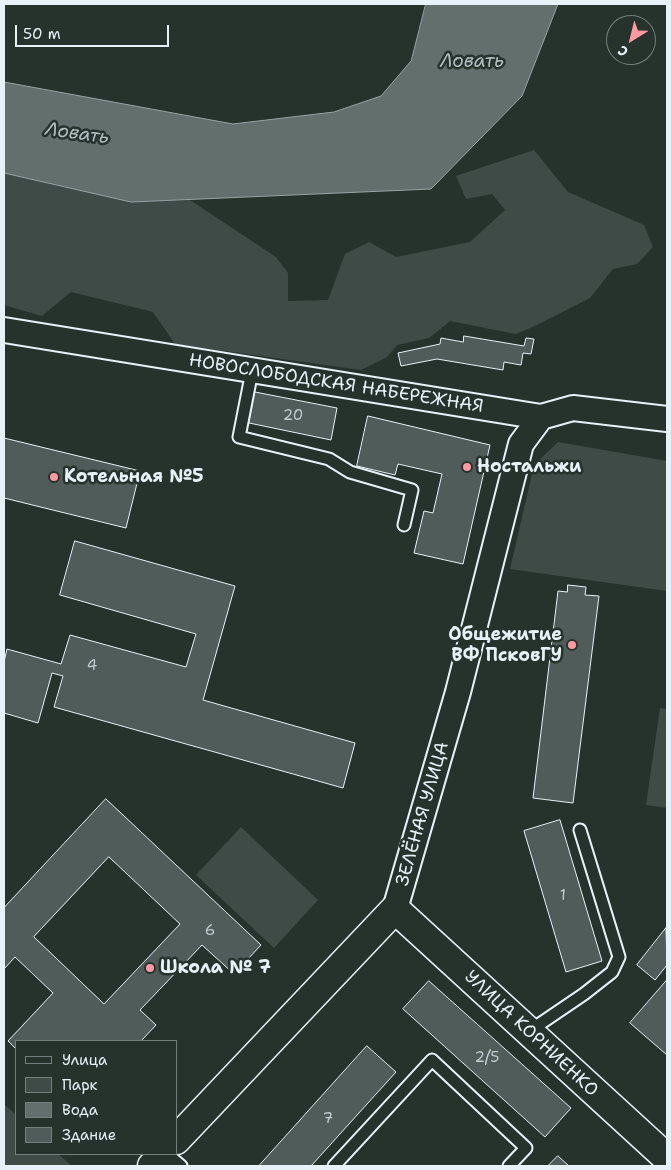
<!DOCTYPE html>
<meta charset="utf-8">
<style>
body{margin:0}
#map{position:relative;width:671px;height:1170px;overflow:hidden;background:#26332d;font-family:"Shantell Sans",sans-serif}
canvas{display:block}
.frame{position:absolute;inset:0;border:5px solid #e8f1f8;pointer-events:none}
.legend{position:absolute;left:15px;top:1040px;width:162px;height:115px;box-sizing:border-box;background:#26332d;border:1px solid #747f7e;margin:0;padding:6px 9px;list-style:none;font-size:15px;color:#e8f1f8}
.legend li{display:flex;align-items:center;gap:10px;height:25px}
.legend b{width:25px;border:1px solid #747f7e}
.north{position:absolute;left:606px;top:15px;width:50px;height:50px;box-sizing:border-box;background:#26332d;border:1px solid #747f7e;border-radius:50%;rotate:216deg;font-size:14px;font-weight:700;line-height:20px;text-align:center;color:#e8f1f8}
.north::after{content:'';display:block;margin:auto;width:18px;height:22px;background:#ff9aa2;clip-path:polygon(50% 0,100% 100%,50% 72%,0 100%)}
.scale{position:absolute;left:15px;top:25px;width:154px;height:22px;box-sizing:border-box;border:2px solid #e8f1f8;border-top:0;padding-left:6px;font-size:15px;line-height:18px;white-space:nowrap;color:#e8f1f8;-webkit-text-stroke:4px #26332d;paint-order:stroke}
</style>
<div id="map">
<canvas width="671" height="1170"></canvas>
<div class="frame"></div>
<ul class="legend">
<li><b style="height:6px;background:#26332d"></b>Улица</li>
<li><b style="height:14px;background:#3e4b47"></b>Парк</li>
<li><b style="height:14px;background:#636f6d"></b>Вода</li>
<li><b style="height:14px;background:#505c59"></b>Здание</li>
</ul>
<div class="north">С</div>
<div class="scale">50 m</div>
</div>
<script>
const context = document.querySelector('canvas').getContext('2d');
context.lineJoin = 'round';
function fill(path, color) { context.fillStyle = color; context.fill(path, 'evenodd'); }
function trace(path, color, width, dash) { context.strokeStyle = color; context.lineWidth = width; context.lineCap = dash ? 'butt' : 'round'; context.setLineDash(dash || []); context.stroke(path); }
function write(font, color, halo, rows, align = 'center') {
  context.font = font + ' "Shantell Sans",sans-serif'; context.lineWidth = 5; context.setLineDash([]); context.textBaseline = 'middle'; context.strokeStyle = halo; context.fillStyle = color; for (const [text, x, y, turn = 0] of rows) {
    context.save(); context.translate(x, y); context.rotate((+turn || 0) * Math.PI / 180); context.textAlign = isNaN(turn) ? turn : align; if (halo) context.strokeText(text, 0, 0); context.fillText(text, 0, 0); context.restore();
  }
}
fill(new Path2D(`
 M534 150 568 192 644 225 653 247 637 264 613 269 590 298 537 325 516 334 450 321 429 338 397 345 387 357 361 370 175 344 153 312 71 292 42 316 4 305V173L131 202 190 200 276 257 288 273V301L328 300 345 254 369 242 396 257 470 242 505 210 492 194 466 199 456 176Z
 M558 442 667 461V591L510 569 534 465Z
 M660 708 667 709V808L646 805Z
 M241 827 318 900 274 948 196 875Z
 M4 1104 16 1115V1154H58L72 1166H4Z`), '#3e4b47');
const water = new Path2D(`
 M426 4H558L522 96 431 189 131 202 4 173V82L233 124 334 112 381 96 411 61Z`);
fill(water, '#636f6d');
trace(water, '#98a3a5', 1);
const building = new Path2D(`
 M464 336 524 346 526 338 534 339 531 354 523 353 521 365 504 362 503 370 437 359 401 366 398 353 440 344 441 338 463 342Z
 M255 392 337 408 331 440 249 423Z
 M368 416 490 445 463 564 414 553 424 511 433 513 442 474 398 464 395 475 357 466Z
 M4 438 140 471 126 528 4 498Z
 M75 541 235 586 203 700 355 743 343 788 54 707 63 676 52 673 38 723 4 713V662L7 649 61 664 70 635 186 667 196 634 60 595Z
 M568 585 586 587 585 595 599 596 573 803 533 798 558 591 567 592Z
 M106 799 261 945 234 974 202 945 140 1010 156 1025 141 1041H16V1049L8 1041 53 993 15 957 4 969V908ZM109 857 180 924 104 1004 34 937Z
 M560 820 602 961 566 972 524 831Z
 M666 928 667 965 655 980 637 965Z
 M667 980V1055L630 1023Z
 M429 981 571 1108 545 1137 403 1009Z
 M367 1046 396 1072 311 1166H259Z
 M558 1156 569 1166H548Z`);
fill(building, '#505c59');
trace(building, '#e8f1f8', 1);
const lane = new Path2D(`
 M252 371 239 437 329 459 350 472 412 490 404 525
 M528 1032 584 994 612 972 619 957 580 830
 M167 1154 181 1166
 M334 1166 432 1060 526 1148 509 1166`);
const street = new Path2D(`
 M4 330 541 417 573 408 667 419
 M395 909 458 692 521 444 541 417`);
const secondary = new Path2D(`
 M176 1140 395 909 667 1158
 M152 1166 163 1154`);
trace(lane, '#e8f1f8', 15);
trace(street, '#e8f1f8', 28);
trace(secondary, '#e8f1f8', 31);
trace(lane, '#26332d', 11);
trace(street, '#26332d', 24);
trace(secondary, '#26332d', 28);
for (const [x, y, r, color] of [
 [467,467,5,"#ff9aa2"],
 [54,477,5,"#ff9aa2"],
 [572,645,5,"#ff9aa2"],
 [150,968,5,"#ff9aa2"]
]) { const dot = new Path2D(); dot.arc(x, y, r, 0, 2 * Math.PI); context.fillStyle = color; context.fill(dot); trace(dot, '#26332d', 2); }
write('15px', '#c2ccd0', null, [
 ["20",293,416],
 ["4",92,666],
 ["1",563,896],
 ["6",210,931],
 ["2/5",487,1058],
 ["7",328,1119]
]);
write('18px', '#e8f1f8', '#26332d', [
 ["НОВОСЛОБОДСКАЯ НАБЕРЕЖНАЯ",336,384,9],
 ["ЗЕЛЁНАЯ УЛИЦА",423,814,-74],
 ["УЛИЦА КОРНИЕНКО",531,1034,43]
]);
write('bold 18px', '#e8f1f8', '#26332d', [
 ["Ностальжи",477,467],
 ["Котельная №5",64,477],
 ["Общежитие",562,635,"right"],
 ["ВФ ПсковГУ",562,656,"right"],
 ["Школа № 7",160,968]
], 'left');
write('italic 19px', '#b3bdc0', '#26332d', [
 ["Ловать",472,62],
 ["Ловать",77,134,8]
]);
</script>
